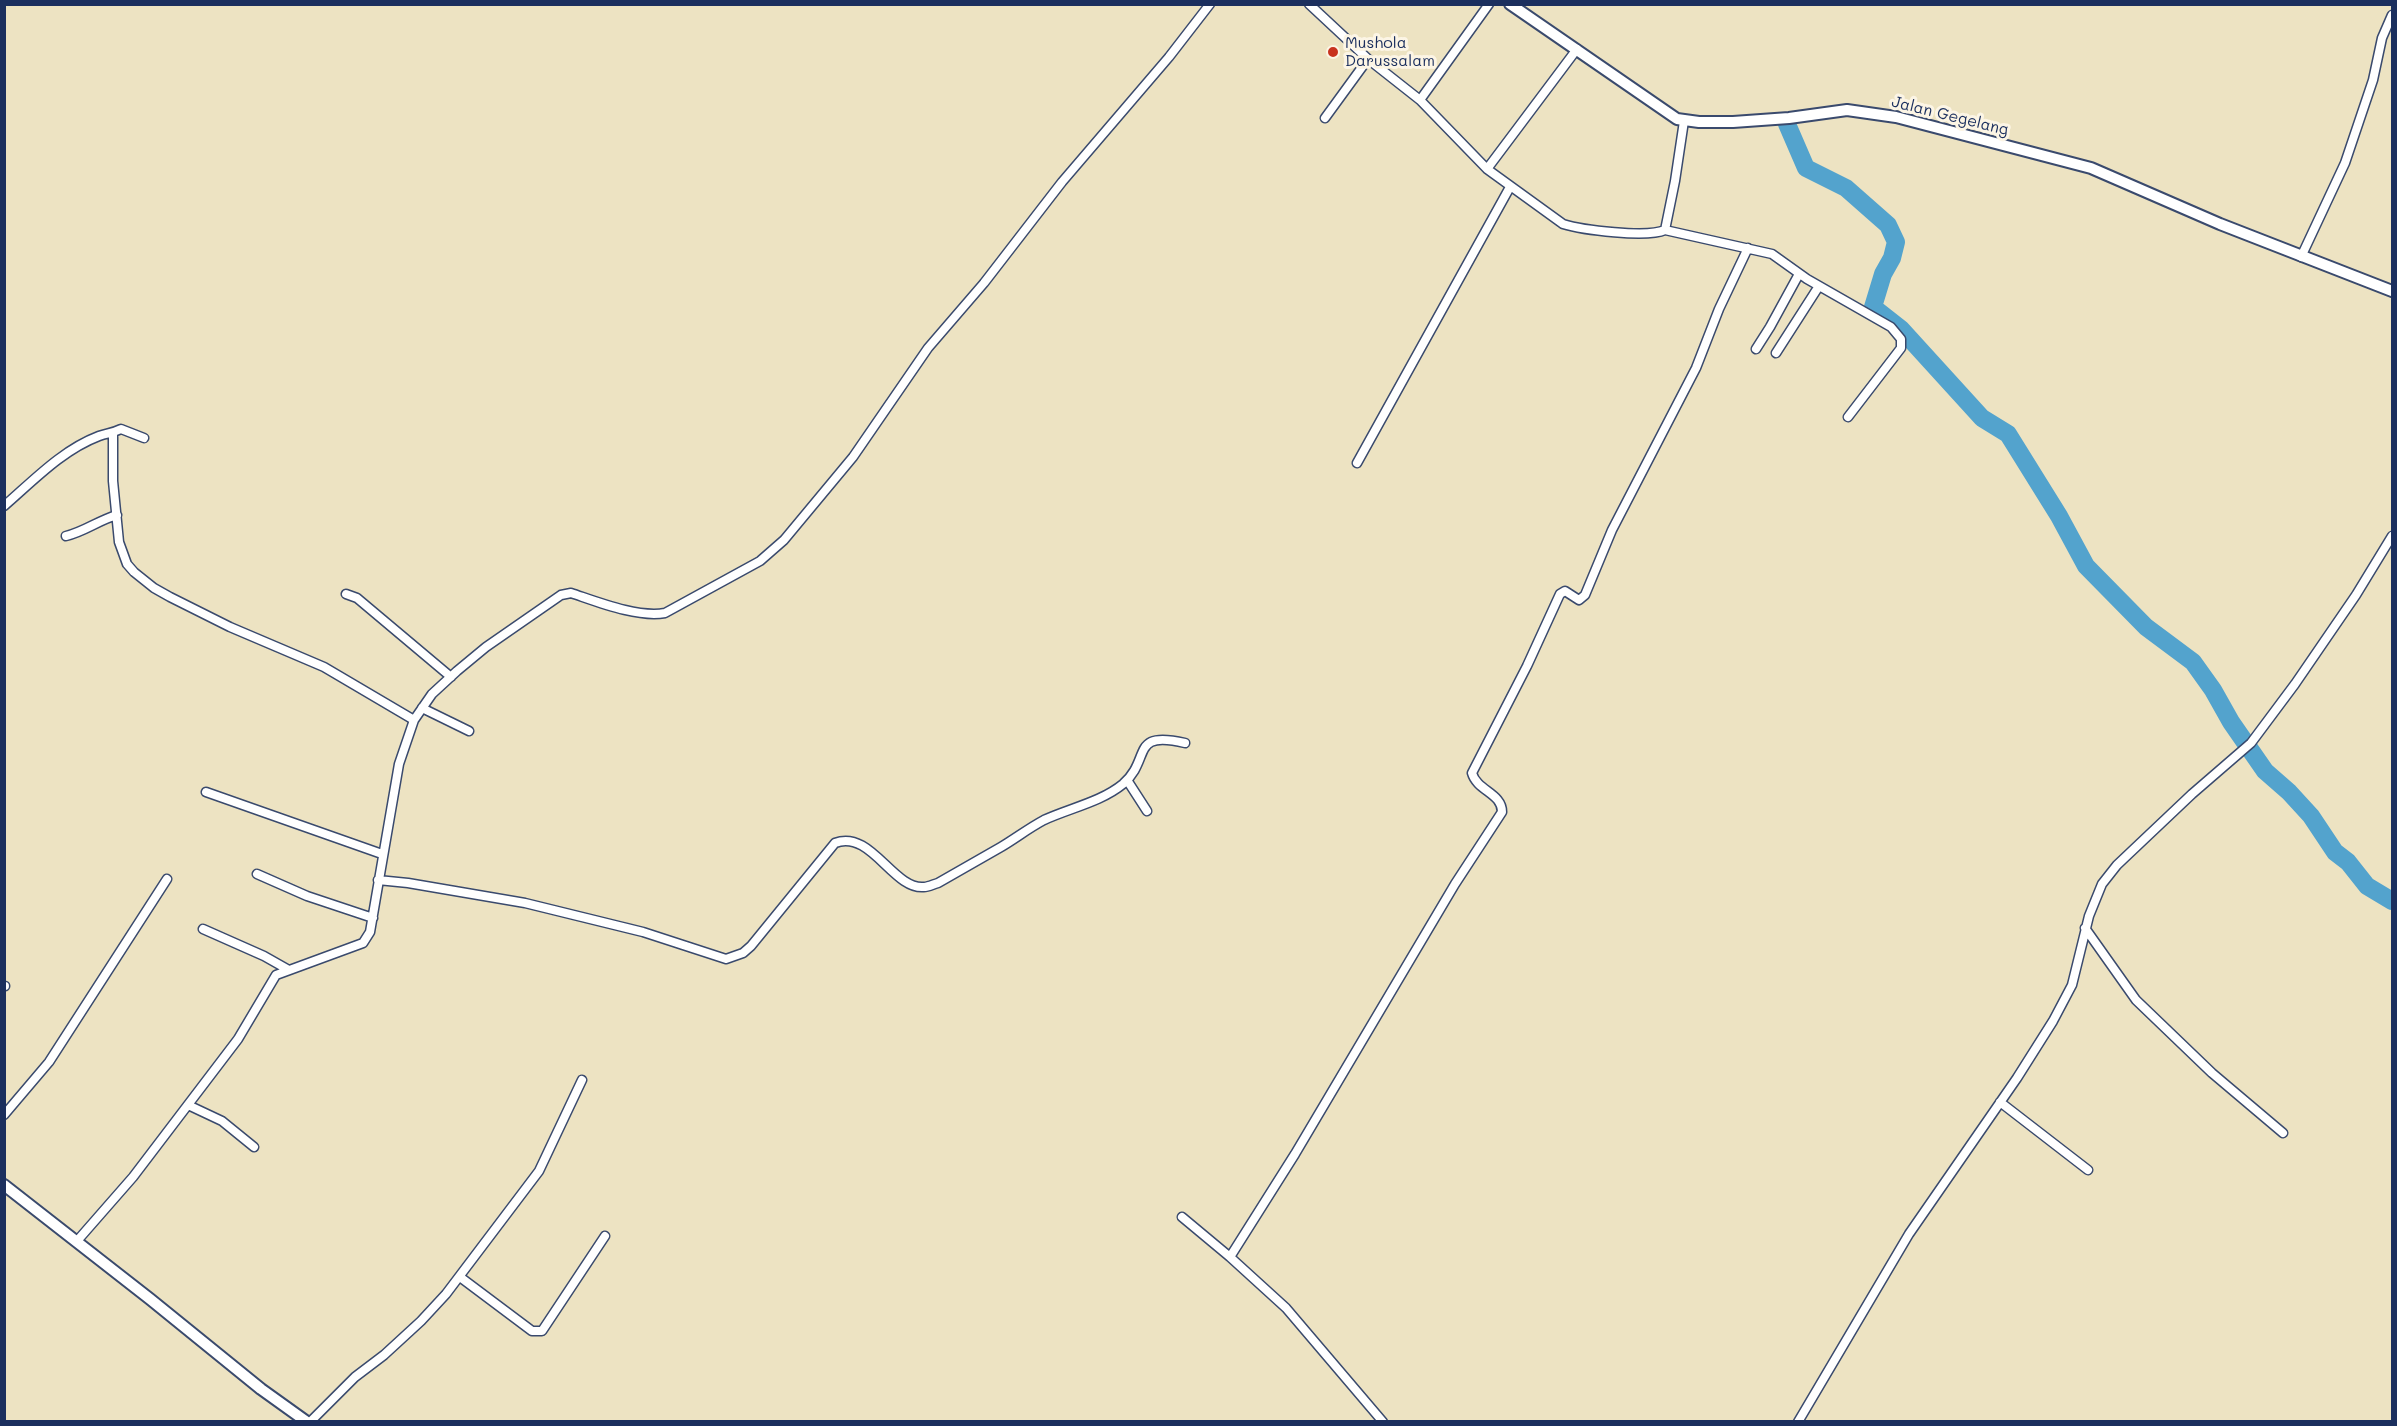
<!DOCTYPE html>
<style>
body{margin:0}
#map{position:relative;width:2397px;height:1426px;overflow:hidden;background:#ede3c2;font-family:Mali,sans-serif}
canvas{display:block}
.frame{position:absolute;inset:0;border:6px solid #1b2f5e;pointer-events:none}
</style>
<div id="map">
<canvas width="2397" height="1426"></canvas>
<div class="frame"></div>
</div>
<script>
const context = document.querySelector('canvas').getContext('2d');
context.lineJoin = 'round';
function trace(path, color, width, dash) { context.strokeStyle = color; context.lineWidth = width; context.lineCap = dash ? 'butt' : 'round'; context.setLineDash(dash || []); context.stroke(path); }
function write(font, color, halo, rows, align = 'center') {
  context.font = font + ' Mali,sans-serif'; context.lineWidth = 6; context.setLineDash([]); context.textBaseline = 'middle'; context.strokeStyle = halo; context.fillStyle = color; for (const [text, x, y, turn = 0] of rows) {
    context.save(); context.translate(x, y); context.rotate((+turn || 0) * Math.PI / 180); context.textAlign = isNaN(turn) ? turn : align; if (halo) context.strokeText(text, 0, 0); context.fillText(text, 0, 0); context.restore();
  }
}
trace(new Path2D(`
 M1787 124 1806 168 1846 188 1888 225 1896 242 1892 258 1883 274 1873 307 1901 329 1982 418 2008 434 2059 516 2086 566 2146 627 2193 662 2213 690 2231 722 2265 771 2289 792 2311 816 2335 852 2348 862 2367 886 2392 901`), '#53a3cd', 18);
const minor = new Path2D(`
 M1309 4 1368 59 1420 100 1487 169 1563 224C1582 230 1647 238 1665 230L1772 254 1807 279 1891 327 1901 339V348L1848 417
 M1420 100 1489 4
 M1325 118 1368 59
 M1487 169 1577 49
 M1665 230 1675 181 1684 121
 M2301 257 2345 163 2373 80 2382 38 2392 15
 M1756 349 1770 327 1799 274
 M1776 353 1819 286
 M113 434V481L119 542 127 564 134 572 154 588 170 597 230 627 324 667 414 720
 M1357 463 1510 187
 M4 506C33 481 62 450 99 436 107 433 113 433 121 429L144 438
 M66 536C84 532 99 520 117 515
 M346 594 357 598 451 677
 M422 708 469 731
 M1127 780 1147 811
 M206 792 382 854
 M257 874 307 896 373 918
 M378 880 408 883 525 903 643 932 726 959 743 953 751 946 835 843C871 829 893 890 924 887 928 887 934 884 938 883 959 871 980 859 1001 847 1016 838 1029 828 1044 820 1070 808 1101 802 1123 784 1152 759 1129 730 1185 743
 M2085 928 2136 1000 2212 1073 2283 1133
 M203 929 264 956 287 969
 M4 986H5
 M2000 1102 2088 1170
 M188 1105 222 1121 254 1147
 M4 1115 49 1062 167 879
 M1182 1217 1230 1257
 M77 1241 133 1177 238 1039 276 975 363 943 370 932 399 764 414 720 432 694 457 671 486 647 561 595 571 593C598 602 638 618 665 613L760 561 784 540 853 457 928 348 984 283 1062 182 1169 57 1210 4
 M460 1277 532 1331H542L605 1236
 M310 1422 355 1377 384 1355 421 1321 446 1294 539 1171 582 1080
 M1383 1422 1286 1308 1230 1257 1295 1154 1455 884 1502 812C1502 793 1477 791 1472 773L1527 666 1560 594 1565 591 1579 600 1585 595 1612 530 1696 368 1719 309 1748 248
 M1798 1422 1909 1234 2017 1078 2053 1021 2072 985 2089 916 2102 884 2117 865 2192 794 2251 743 2295 684 2356 595 2392 536`);
const tertiary = new Path2D(`
 M1510 4 1677 119 1699 122H1733L1789 118 1847 110 1896 117 2091 168 2220 224 2392 291
 M4 1185 150 1299 261 1389 307 1422`);
trace(minor, '#3a4a6d', 11);
trace(tertiary, '#3a4a6d', 14);
trace(minor, '#fff', 8);
trace(tertiary, '#fff', 10);
for (const [x, y, r, color] of [
 [1333,52,6,"#c8321e"]
]) { const dot = new Path2D(); dot.arc(x, y, r, 0, 2 * Math.PI); context.fillStyle = color; context.fill(dot); trace(dot, '#fcf5e5', 2); }
write('16px', '#1b2f5e', '#fcf5e5', [
 ["Mushola",1345,43],
 ["Darussalam",1345,61]
], 'left');
write('16px', '#1b2f5e', '#fcf5e5', [
 ["Jalan Gegelang",1950,116,14]
]);
</script>
